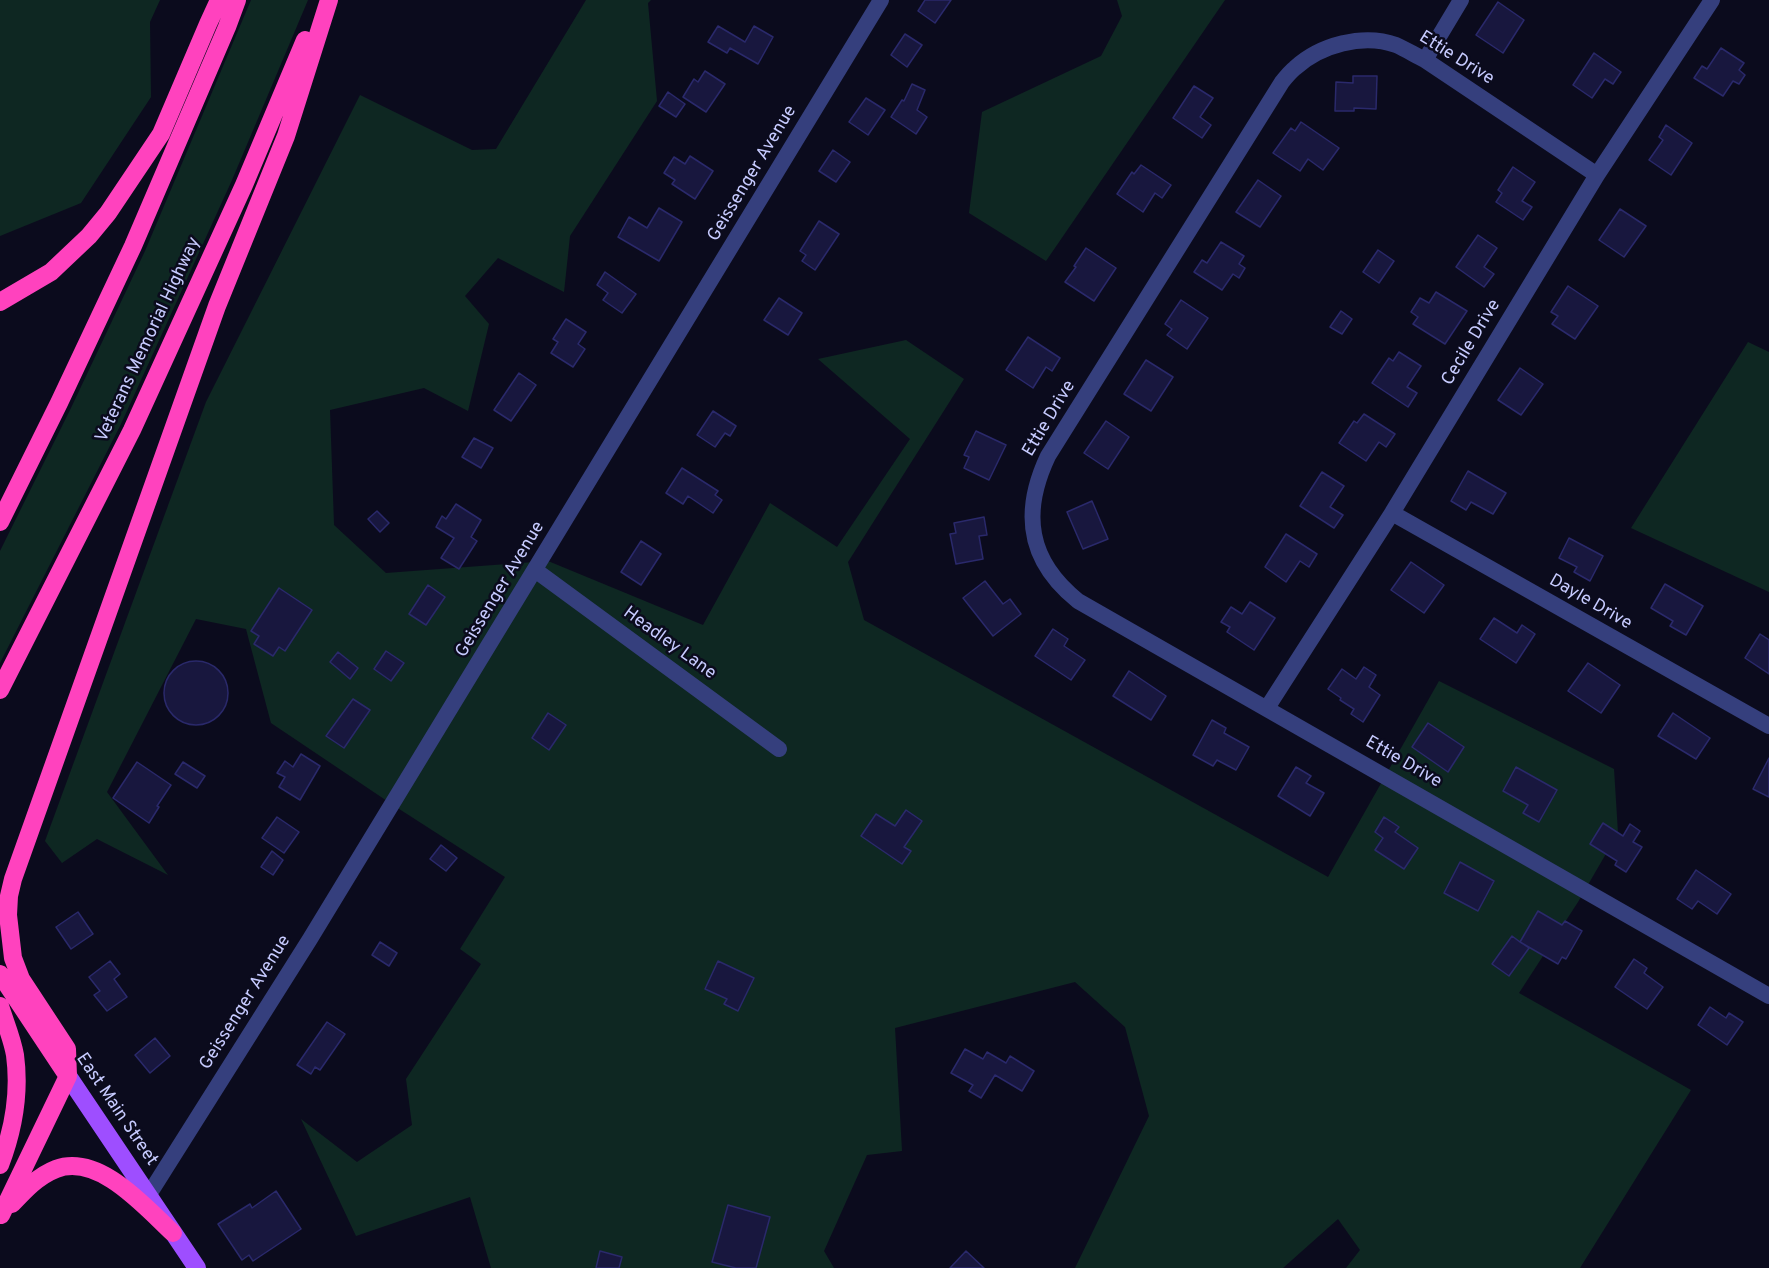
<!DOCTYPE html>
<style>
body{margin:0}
canvas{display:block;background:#0b0b1d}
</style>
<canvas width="1769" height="1268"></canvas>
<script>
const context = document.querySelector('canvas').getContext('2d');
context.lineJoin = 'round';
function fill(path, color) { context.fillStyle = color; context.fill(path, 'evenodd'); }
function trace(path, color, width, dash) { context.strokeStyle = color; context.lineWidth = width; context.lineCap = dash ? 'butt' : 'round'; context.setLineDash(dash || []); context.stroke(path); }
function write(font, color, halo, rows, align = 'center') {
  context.font = font + ' Overpass,sans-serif'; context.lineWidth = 5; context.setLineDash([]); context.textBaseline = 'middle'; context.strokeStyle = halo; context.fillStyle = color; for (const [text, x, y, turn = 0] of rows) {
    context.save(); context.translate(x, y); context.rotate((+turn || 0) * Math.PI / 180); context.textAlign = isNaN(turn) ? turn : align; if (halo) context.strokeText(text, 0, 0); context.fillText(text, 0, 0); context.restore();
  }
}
fill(new Path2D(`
 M0 0H160L150 22 151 97 81 203 0 236Z
 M251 0H308L232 180 121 424 0 663V551L71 408 145 251Z
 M586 0H651L648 3 657 101 570 236 564 292 498 258 465 296 489 324 468 411 424 388 330 410 334 525 386 573 548 561 703 625 770 503 837 547 910 439 818 359 906 340 964 379 848 562 864 620 1328 877 1439 681 1614 769 1618 833 1578 902 1519 993 1691 1090 1580 1268H1346L1360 1250 1338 1219 1283 1268H1075L1149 1116 1125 1027 1075 982 895 1028 902 1151 867 1155 824 1251 834 1268H491L470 1197 356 1236 301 1119 357 1162 412 1125 406 1079 481 964 460 949 505 877 393 805 271 723 246 629 196 619 107 792 168 875 97 839 62 863 45 841 206 402 360 95 472 150 496 149Z
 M1117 0H1225L1046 261 969 213 982 112 1101 56 1122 16Z
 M1748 342 1769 352V592L1631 528Z`), '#0e2722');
const building = new Path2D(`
 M925 0H951L935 23 918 11Z
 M1498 2 1524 20 1503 53 1476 35Z
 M718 26 745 42 754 26 773 37 758 64 730 48 727 53 708 42Z
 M905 34 922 45 907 67 891 55Z
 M1721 48 1744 63 1739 70 1745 75 1739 84 1733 81 1723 96 1694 78 1702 66 1707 69Z
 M1594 53 1621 72 1613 84 1605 79 1592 98 1573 85Z
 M705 71 725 84 706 112 683 97 694 79 698 82Z
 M1353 76H1377L1376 109 1354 108V111H1335L1336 82 1353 83Z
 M912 84 925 90 917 110 927 117 916 134 891 117 902 100 904 101Z
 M1194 86 1213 98 1200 117 1211 125 1202 138 1173 118Z
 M668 92 685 104 676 117 659 106Z
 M866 98 885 110 868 135 849 122Z
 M1301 122 1339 148 1323 170 1308 159 1300 171 1273 153 1291 128 1295 131Z
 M1666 125 1692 143 1671 175 1649 160 1663 140 1659 137Z
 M833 150 850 162 836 182 819 171Z
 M690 156 713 171 695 199 672 184 675 180 664 173 674 157 685 164Z
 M1141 165 1171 185 1162 198 1155 193 1143 212 1117 194 1132 172 1134 174Z
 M1513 167 1535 182 1522 201 1532 207 1523 220 1496 202 1502 193 1498 190Z
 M1258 180 1281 196 1260 227 1236 212Z
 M659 208 682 222 659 261 618 237 629 217 647 228Z
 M1620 209 1646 226 1624 257 1599 240Z
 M819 221 839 234 815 270 802 261 806 255 800 251Z
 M1478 235 1497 248 1484 267 1494 274 1484 287 1456 267Z
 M1221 242 1244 256 1239 264 1245 268 1239 278 1233 274 1222 290 1194 272 1202 260 1207 263Z
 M1086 248 1116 268 1094 301 1065 282 1076 267 1074 266Z
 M1378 250 1394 261 1379 283 1363 272Z
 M605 272 636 294 622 313 603 300 608 293 597 285Z
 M1568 286 1598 306 1575 339 1552 324 1558 316 1551 312Z
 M1436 292 1467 311 1445 344 1413 324 1418 317 1411 312 1420 298 1429 303Z
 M779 298 802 313 788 335 764 320Z
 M1181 300 1208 318 1187 349 1167 335 1172 329 1165 324Z
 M1341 311 1352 319 1342 334 1330 327Z
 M566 319 586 332 578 344 585 349 573 367 551 353 558 342 553 339Z
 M1028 337 1060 358 1052 371 1046 367 1033 388 1006 370Z
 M1399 352 1421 366 1407 387 1417 393 1408 407 1372 383 1389 358 1393 361Z
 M1146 360 1173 377 1151 411 1124 394Z
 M1520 368 1543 384 1521 415 1498 400Z
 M519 373 536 385 511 421 494 410Z
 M713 411 736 426 730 436 725 433 715 447 697 435Z
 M1364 414 1395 434 1386 447 1379 442 1366 461 1339 443 1354 421 1357 423Z
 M1106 421 1129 437 1108 469 1084 453Z
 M976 431 1006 445 989 480 964 468 969 457 964 455Z
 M474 438 493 448 481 468 462 457Z
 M682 468 718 491 715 495 722 500 713 513 688 496 683 504 666 493Z
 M1468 471 1506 493 1493 514 1471 502 1466 510 1451 501Z
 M1322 472 1344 486 1330 507 1343 515 1334 528 1300 506Z
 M1092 501 1108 539 1083 549 1067 512Z
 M456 504 481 520 471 537 477 541 459 569 441 558 454 538 436 527 442 516 446 519Z
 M377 511 389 523 380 532 368 519Z
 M984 517 987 535 979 536 983 559 956 564 950 534 956 533 954 523Z
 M1286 534 1317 554 1309 567 1300 561 1286 582 1265 567Z
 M1569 538 1603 556 1590 581 1574 572 1577 567 1559 558Z
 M641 541 661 554 641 585 621 572Z
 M1411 562 1444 585 1424 613 1391 590Z
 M985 581 1003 604 1010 599 1021 614 993 636 963 598Z
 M1665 584 1703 606 1686 635 1670 626 1673 621 1651 608Z
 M428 585 445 597 426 625 409 614Z
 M279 588 312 610 285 651 279 647 273 656 254 644 259 636 251 631Z
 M1250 602 1275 618 1254 650 1227 632 1230 627 1221 622 1231 607 1242 614Z
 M1494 618 1517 633 1522 625 1535 634 1516 663 1480 639Z
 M1053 629 1068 639 1064 646 1085 660 1071 680 1035 656Z
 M1760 634 1769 640V674L1745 658Z
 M386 651 404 663 391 681 374 669Z
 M338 652 358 668 350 679 330 662Z
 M164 693a32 32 0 1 1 64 0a32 32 0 1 1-64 0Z
 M1588 663 1620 685 1601 713 1568 691Z
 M1364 667 1376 675 1369 687 1380 695 1363 722 1351 714 1354 709 1340 700 1341 698 1328 689 1342 669 1356 679Z
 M1129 671 1166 696 1151 720 1113 696Z
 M353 699 370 710 344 748 326 736Z
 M548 713 566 725 549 750 532 738Z
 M1673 713 1710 738 1696 759 1658 736Z
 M1212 720 1226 728 1224 733 1249 747 1236 770 1217 760 1213 766 1193 755Z
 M1428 723 1464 747 1448 772 1412 747Z
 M301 754 320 766 300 800 279 787 285 777 277 773 285 761 293 767Z
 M1769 758V797L1753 789Z
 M137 762 171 785 157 806 159 807 149 823 113 798Z
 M183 762 205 776 197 788 175 774Z
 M1296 767 1311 776 1306 783 1324 793 1310 816 1278 796Z
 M1516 767 1557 790 1539 822 1523 813 1528 805 1503 791Z
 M906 810 922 821 904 847 911 851 902 864 861 836 876 814 895 826Z
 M277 817 299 832 284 853 262 838Z
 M1384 817 1399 827 1395 832 1418 848 1404 869 1375 850 1383 838 1375 832Z
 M1603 823 1623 836 1630 824 1640 831 1633 842 1642 847 1626 872 1615 865 1617 861 1590 844Z
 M441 845 457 858 446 871 430 859Z
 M272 851 283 860 273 875 261 867Z
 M1460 862 1494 881 1478 911 1444 893Z
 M1696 870 1731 894 1717 914 1698 901 1692 909 1677 899Z
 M1538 911 1562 925 1565 921 1582 931 1566 959 1562 957 1558 964 1520 942 1529 948 1509 976 1492 964 1512 936 1520 942Z
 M78 912 93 934 71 949 56 927Z
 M380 942 397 953 389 966 372 955Z
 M1634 959 1647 968 1644 973 1663 987 1647 1009 1615 987Z
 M110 961 120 974 114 979 127 997 107 1011 94 995 100 991 89 977Z
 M718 961 754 978 738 1011 724 1004 727 999 705 989Z
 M1710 1007 1726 1018 1729 1013 1743 1022 1727 1045 1698 1025Z
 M327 1022 345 1034 320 1070 315 1067 311 1074 297 1065Z
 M155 1038 170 1056 150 1073 135 1055Z
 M965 1049 983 1059 987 1052 1006 1063 1010 1056 1034 1071 1022 1091 995 1075 981 1098 969 1091 973 1085 951 1073Z
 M276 1191 301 1229 253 1261 249 1255 242 1260 218 1224 250 1204 252 1208Z
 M728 1205 770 1217 756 1268H736L712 1262Z
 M600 1251 622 1257 619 1268H596Z
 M966 1251 984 1268H950Z`);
fill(building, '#18173e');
trace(building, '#2a296b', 1.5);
trace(new Path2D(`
 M1425 60 1461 0
 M1597 175 1425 60C1415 55 1405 49 1396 45 1363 33 1320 45 1295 68 1290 72 1286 77 1282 82L1048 456C1021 513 1028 561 1078 601L1769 996
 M1392 513 1769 726
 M535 570 779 749
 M1267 708 1392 513 1597 175 1712 0
 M148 1196 310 939 881 0`), '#353f7d', 16);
trace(new Path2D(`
 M68 1076 197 1268`), '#9e4eff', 18);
trace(new Path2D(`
 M0 302 51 272 89 236 108 213 161 134 208 24 219 0
 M0 522 59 403 133 246 227 27 237 0
 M0 690 132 430 244 185 305 40
 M0 974 67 1075
 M0 1006C5 1022 12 1038 15 1055 20 1092 13 1131 0 1165
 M12 1204C25 1190 38 1176 56 1169 99 1153 145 1207 173 1233
 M1 1215 68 1076 67 1049 21 979 13 958 8 915 9 896 13 879 217 306 286 136 329 0`), '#ff42be', 18);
write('18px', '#c7cbff', '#0b0b1d', [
 ["Ettie Drive",1456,59,32],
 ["Geissenger Avenue",753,174,-59],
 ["Veterans Memorial Highway",149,340,-65],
 ["Cecile Drive",1472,343,-59],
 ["Ettie Drive",1050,419,-59],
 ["Geissenger Avenue",501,590,-59],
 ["Dayle Drive",1590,603,30],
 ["Headley Lane",669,644,36],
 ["Ettie Drive",1403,763,30],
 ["Geissenger Avenue",246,1003,-58],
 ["East Main Street",116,1110,56]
]);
</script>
